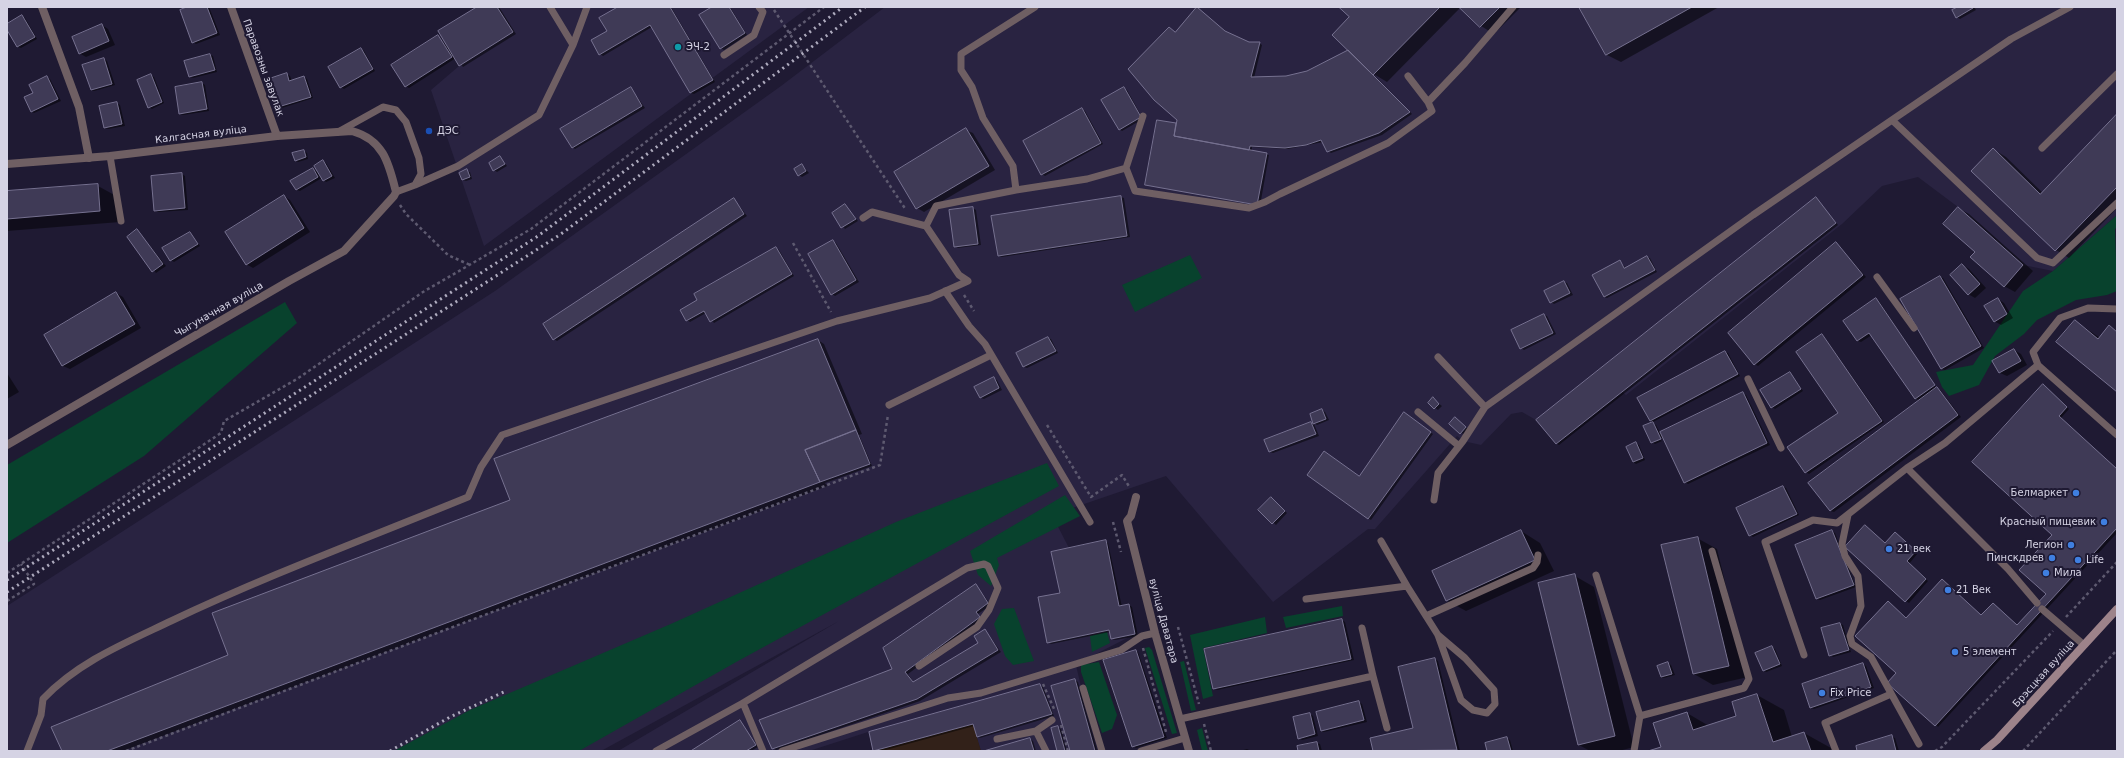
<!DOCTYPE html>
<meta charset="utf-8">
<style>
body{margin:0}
#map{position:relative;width:2124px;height:758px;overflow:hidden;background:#1f1a33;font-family:"DejaVu Sans",sans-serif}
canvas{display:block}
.frame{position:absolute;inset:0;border:8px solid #d5d3e4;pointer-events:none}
</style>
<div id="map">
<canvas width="2124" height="758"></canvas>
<div class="frame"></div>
</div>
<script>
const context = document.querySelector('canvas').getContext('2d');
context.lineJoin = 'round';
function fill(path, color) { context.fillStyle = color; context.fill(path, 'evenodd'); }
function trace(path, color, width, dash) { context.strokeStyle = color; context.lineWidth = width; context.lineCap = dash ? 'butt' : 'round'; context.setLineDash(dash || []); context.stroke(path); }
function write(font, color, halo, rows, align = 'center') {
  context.font = font + ' "DejaVu Sans",sans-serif'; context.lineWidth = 4; context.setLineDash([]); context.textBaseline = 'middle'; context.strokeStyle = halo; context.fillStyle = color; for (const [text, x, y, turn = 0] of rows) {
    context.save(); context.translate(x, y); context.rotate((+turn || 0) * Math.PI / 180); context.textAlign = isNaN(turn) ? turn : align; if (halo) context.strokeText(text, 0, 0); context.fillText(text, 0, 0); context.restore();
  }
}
fill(new Path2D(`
 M477 7H809L484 246 431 90 459 66 438 31Z
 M885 7H2117V215L2053 271 2023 265 1958 207 1918 177 1882 186 1842 224 1626 395 1622 392 1556 444 1536 420 1522 412 1511 414 1481 445 1463 441 1457 436 1375 529H1368L1273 602 1166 476 1052 515 1069 548 1106 540 1119 606 1129 604 1135 634 1090 657 1075 661 1096 751H981L972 724 874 751 868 732 809 751H618L839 621 601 751H7V606L495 291 781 86Z`), '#292341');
fill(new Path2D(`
 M973 724 981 751H874L958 728Z`), '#322119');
fill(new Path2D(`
 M2117 215V227L2115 229 2117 291 2107 295 2076 300 2037 320 2024 334 1995 356 1979 385 1949 396 1942 387 1936 372 1973 365 2023 291 2053 271Z
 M1190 255 1202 278 1135 312 1122 285Z
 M285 302 297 323 144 456 7 543V465Z
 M1047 463 1059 486 738 661 579 751H394L470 710 673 623 896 522Z
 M1065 495 1080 516 997 558 999 565 991 586 978 575 970 551Z
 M1342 606 1343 616 1286 628 1283 617Z
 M1014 608 1034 661 1013 665 1005 656 994 624 1002 609Z
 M1265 617 1267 633 1203 648 1213 696 1203 699 1190 635Z
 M1107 632 1110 643 1092 652 1090 636Z
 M1149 647 1152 650 1177 733 1172 734 1145 648Z
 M1184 661 1196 710 1191 711 1180 662Z
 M1099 662 1117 715 1112 729 1102 733 1081 672V665Z
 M1202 728 1208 751H1202L1197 730Z`), '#08422d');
fill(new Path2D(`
 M190 7H209L220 35 196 44 193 42Z
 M479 7H499L516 34 463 67 456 58 409 88 406 86 438 36 448 48 449 47Z
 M620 7H671L715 82 694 94 691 93 652 27 603 56 600 54Z
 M714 7H730L747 35 724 50 721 48Z
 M1340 7H1521L1494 34 1481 26 1461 7 1387 82 1372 73 1412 114 1382 135 1331 153 1328 151 1323 142 1288 149 1252 147V151L1269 155 1260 206 1147 184 1158 121 1176 124 1178 119 1176 33H1227L1249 43H1259L1262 45 1254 78 1287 77 1307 72 1349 50 1351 17Z
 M1580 7H1719L1621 62 1607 55Z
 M1960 7H1974L1976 10 1960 19 1957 17Z
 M22 17 25 18 37 39 21 48 18 47 7 26Z
 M102 25 108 29 115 45 86 57 79 53Z
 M361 49 364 51 375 71 344 89 341 87Z
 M210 55 213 56 217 72 193 78 190 77Z
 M104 59 107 61 115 85 94 91 91 90Z
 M287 74 290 76 292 81 304 77 307 79 313 98 282 108 279 106Z
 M151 75 154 77 164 103 152 109 149 107Z
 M47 77 50 79 61 101 34 113 31 111 34 94Z
 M202 83 205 85 209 111 183 115 180 114Z
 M631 88 645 108 575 149 572 147Z
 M1124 88 1127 90 1143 119 1122 131 1119 129Z
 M117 103 120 105 125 126 108 129 105 128Z
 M1082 109 1085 111 1103 144 1045 176 1042 174 1024 141Z
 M2117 116V208L2069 258 2056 250 1972 171 1993 149 2006 157 2043 193Z
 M966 130 973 133 995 170 924 212 917 208Z
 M304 151 307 153 308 159 298 162 295 160Z
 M500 158 507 166 497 172 494 170Z
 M323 161 326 163 335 178 326 182 322 178 300 191 297 190 292 181 313 169 319 173Z
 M802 165 809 173 802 177 799 175Z
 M466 171 470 172 472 179 466 181 463 180Z
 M182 174 185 176 188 210 158 212 155 210Z
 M98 186 118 197 120 222 7 231V192Z
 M284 196 290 200 310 232 253 268 246 264Z
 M1121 197 1124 198 1130 237 1002 257 999 256Z
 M1816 198 1838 225 1559 445 1556 443Z
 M734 199 747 216 557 341 554 339Z
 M845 205 858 221 845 229 833 213Z
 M973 208 976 210 981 245 958 248 955 246Z
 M1958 208 1969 214 2033 271 2015 292 2004 286 1976 252Z
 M137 230 166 266 156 273 128 237Z
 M190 233 200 246 174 262 171 260Z
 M833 241 836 243 859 282 835 296 832 294Z
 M1837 244 1866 277 1758 366 1755 364Z
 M776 248 779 250 794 276 714 323 706 313 690 322 687 320 699 300Z
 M1647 257 1650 258 1657 272 1607 298 1604 297 1620 262 1626 268Z
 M1962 265 1969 269 1986 288 1975 298 1968 294Z
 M1940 277 1943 278 1984 348 1945 370 1942 369 1902 299Z
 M1564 282 1567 283 1573 295 1554 304 1551 302Z
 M116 293 123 297 141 328 70 369 63 366 45 335Z
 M1876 299 1879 301 1936 388 1940 390 1961 417 1834 512 1830 511 1920 401 1915 398 1872 335 1861 342 1858 341Z
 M1998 299 2004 303 2013 318 2001 325 1994 321Z
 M1544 315 1547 316 1556 334 1524 350 1521 348Z
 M2075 321 2100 338 2109 326 2117 331V391Z
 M1823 335 1884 422 1809 474 1806 472 1839 413Z
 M1048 338 1051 339 1058 353 1027 368 1024 367 1017 354Z
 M818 340 824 344 862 434 859 435 872 466 825 483 827 486 123 751H63L230 656 511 500Z
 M2014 350 2021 354 2027 365 2007 376 2000 373 1994 362Z
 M1725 352 1728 353 1740 376 1653 422 1650 421Z
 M7 373 19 392 7 399Z
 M1790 373 1803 391 1775 409 1772 407Z
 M994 378 997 380 1002 390 984 399 981 398Z
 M2046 387 2069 409 2061 418 2117 469V533L1938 727 1897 673 1907 619 1943 580 1982 616 1993 604 2018 626 2047 594 2053 535Z
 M1743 393 1746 395 1770 445 1688 484 1685 482 1665 440 1657 435 1656 437 1662 441 1655 444 1652 442 1653 423 1656 425 1660 433Z
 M1433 399 1442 406 1438 410 1429 403Z
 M1322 410 1325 412 1329 420 1317 425 1314 423Z
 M1408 415 1433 434 1371 520 1368 518 1359 477Z
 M1458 420 1468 429 1464 434 1461 433Z
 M1311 423 1314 424 1319 436 1273 453 1270 452 1266 441Z
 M1636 443 1639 445 1645 460 1636 464 1633 462Z
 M1783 487 1786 488 1799 515 1753 537 1750 535 1737 508Z
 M1274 500 1287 513 1276 525 1260 510Z
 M1866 526 1885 543 1898 535 1918 553 1909 564 1928 581 1909 603 1906 601Z
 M1521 531 1540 543 1554 571 1466 611 1446 600Z
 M1832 531 1835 533 1856 587 1820 600 1817 599 1796 546Z
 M1697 538 1717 549 1748 677 1713 685 1694 674Z
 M1105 542 1108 543 1122 607 1129 605 1132 607 1138 636 1115 640 1112 639 1110 632 1051 644 1048 642 1061 594Z
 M1575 576 1594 587 1634 747 1619 751H1590L1579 745Z
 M976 585 991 605 978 614 982 619 908 674 914 683 979 643 985 630 1001 652 920 701 776 750 772 748 893 669Z
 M1342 620 1345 622 1354 660 1217 690 1214 688Z
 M1840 624 1843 625 1851 652 1833 657 1830 655 1822 629Z
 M1772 647 1775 649 1782 666 1766 672 1763 670Z
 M1135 651 1138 652 1167 738 1136 748 1133 746Z
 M1435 659 1438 661 1460 751H1374L1371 738 1414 728Z
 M1668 663 1671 665 1675 675 1664 678 1661 677Z
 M1863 664 1866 666 1874 688 1814 709 1811 708Z
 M1075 680 1078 682 1097 751H1071Z
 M1040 685 1043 687 1054 716 980 738 977 736 974 726 882 751 874 750Z
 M1757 695 1784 710 1792 737 1804 733 1831 748 1832 751H1652L1662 747 1687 713 1709 726 1737 716Z
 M1359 702 1362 704 1367 722 1324 732 1321 731Z
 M1310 714 1313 716 1318 736 1302 740 1299 738Z
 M740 721 758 747 751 751H693Z
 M1058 727 1061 729 1067 751H1058Z
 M1892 737 1895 738 1899 751H1858Z
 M1507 738 1510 740 1513 751H1488Z
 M1030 739 1033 741 1036 751H988Z
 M1317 743 1320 744 1322 751H1299Z
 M1247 749 1251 751H1240Z`), '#0007');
const building = new Path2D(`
 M187 7H207L217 33 192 43 180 10Z
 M477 7H497L513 32 459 66 438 31Z
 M618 7H670L713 80 690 93 650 25 599 55 591 40 607 31 599 18Z
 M712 7H729L745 33 720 49 699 15Z
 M1197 7 1225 31 1249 42H1260L1251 77 1286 76 1307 71 1348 50 1410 112 1379 133 1327 152 1321 140 1306 145 1285 148 1250 146 1249 150 1174 136 1177 120 1154 100 1128 69 1169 27 1175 32Z
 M1339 7H1440L1373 75 1332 35 1349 17Z
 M1459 7H1500L1480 27Z
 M1579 7H1692L1606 55Z
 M1958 7H1973V8L1956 18 1952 10Z
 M22 15 35 37 17 47 7 30V24Z
 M102 24 109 41 79 54 72 37Z
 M438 35 452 57 405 87 391 65Z
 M361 48 373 69 340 88 328 67Z
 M210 54 215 70 189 77 184 61Z
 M104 58 112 84 91 90 82 65Z
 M287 73 289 81 304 76 311 97 278 107 269 79Z
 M151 74 162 102 148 108 137 80Z
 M47 76 58 99 31 112 24 97 33 93 29 85Z
 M202 82 207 109 179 114 175 87Z
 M631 87 642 106 572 148 560 129Z
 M1124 87 1141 117 1119 130 1101 100Z
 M117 102 122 124 104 128 99 106Z
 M1082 108 1101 143 1041 175 1023 141Z
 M2117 114V187L2055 251 1971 171 1993 148 2040 194Z
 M1157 120 1176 123 1174 136 1267 153 1257 205 1145 185Z
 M966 128 989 166 916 209 894 172Z
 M304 150 306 157 295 161 292 153Z
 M500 156 505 164 493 171 489 163Z
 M323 160 332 176 323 181 314 166Z
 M802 164 806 171 798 176 794 169Z
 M313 168 318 177 296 190 290 181Z
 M467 169 470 177 462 180 459 173Z
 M182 173 185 208 154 211 151 176Z
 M98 184 100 211 7 219V191Z
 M284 195 304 228 246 265 225 232Z
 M1121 196 1127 236 998 256 991 216Z
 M1816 197 1836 223 1556 444 1536 420Z
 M734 198 744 214 553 340 543 324Z
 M845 204 856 219 841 228 832 213Z
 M973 207 978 244 954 247 949 210Z
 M1958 207 2023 265 2004 287 1970 257 1975 252 1943 224Z
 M137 229 163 264 152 272 127 237Z
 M190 232 198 244 170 261 162 248Z
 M833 240 856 280 831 295 808 254Z
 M1836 242 1863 275 1754 365 1728 333Z
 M776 247 792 274 710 322 704 311 686 321 680 310 697 300 694 294Z
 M1647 256 1655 270 1604 297 1592 275 1620 260 1624 268Z
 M1962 264 1980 284 1968 295 1950 275Z
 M1940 276 1981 346 1941 369 1900 299Z
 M1564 281 1570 293 1550 303 1544 291Z
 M116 292 135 324 62 366 44 335Z
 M1876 298 1935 385 1915 399 1869 333 1857 341 1843 321Z
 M1998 298 2007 314 1994 322 1984 306Z
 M1544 314 1553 333 1520 349 1511 330Z
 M2075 320 2098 339 2109 325 2117 332V392L2056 342Z
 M1822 334 1882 421 1805 473 1787 447 1838 413 1796 352Z
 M1048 337 1056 351 1023 367 1016 353Z
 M818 339 856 430 805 450 820 482 107 751H62L51 727 228 655 212 613 510 500 494 459Z
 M2014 349 2021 361 1999 373 1992 361Z
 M1725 351 1738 374 1650 421 1637 398Z
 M1790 372 1801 389 1771 408 1760 390Z
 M994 377 999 388 980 398 974 387Z
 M2043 384 2067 407 2059 416 2117 469V528L1935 726 1887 683 1896 673 1855 636 1888 601 1906 618 1942 579 1981 615 1993 603 2017 625 2046 594 2019 570 2052 535 1972 462Z
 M1937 387 1958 415 1830 511 1808 483Z
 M1743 392 1767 443 1684 483 1660 432Z
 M1433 397 1439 404 1434 409 1428 403Z
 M1322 409 1326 419 1313 424 1310 414Z
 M1404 412 1431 432 1368 519 1307 475 1324 451 1359 476Z
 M1455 417 1466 427 1460 434 1449 424Z
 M1311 422 1316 434 1269 452 1264 440Z
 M1653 422 1661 439 1651 443 1643 426Z
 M856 430 870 464 820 482 805 450Z
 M1636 442 1643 458 1633 462 1626 447Z
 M1783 486 1797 514 1749 536 1736 508Z
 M1271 497 1285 511 1272 524 1258 510Z
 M1865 525 1885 543 1895 532 1916 551 1907 561 1926 579 1905 602 1845 547Z
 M1521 530 1535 560 1446 601 1432 571Z
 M1832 530 1854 585 1816 599 1795 545Z
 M1698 537 1729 666 1693 674 1661 545Z
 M1106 540 1119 606 1129 604 1135 634 1111 639 1109 630 1047 643 1038 597 1060 593 1051 552Z
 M1575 574 1615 736 1578 745 1538 583Z
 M976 584 988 603 976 612 980 617 905 672 913 682 978 643 974 636 985 629 998 650 917 699 772 749 759 720 892 669 883 648Z
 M1342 619 1351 659 1213 689 1204 649Z
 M1840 623 1849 650 1829 656 1821 628Z
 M1772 646 1780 664 1763 671 1755 653Z
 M1136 650 1164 737 1132 747 1103 660Z
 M1435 658 1457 750 1373 751 1370 738 1413 728 1398 667Z
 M1668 662 1672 674 1661 677 1657 666Z
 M1863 663 1871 687 1810 708 1802 684Z
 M1075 679 1095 751H1070L1051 686Z
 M1040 684 1052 714 977 737 973 724 873 751 869 732Z
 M1757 694 1773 742 1804 732 1811 751H1648L1661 747 1653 723 1687 712 1693 730 1736 716 1732 702Z
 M1359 701 1364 720 1321 731 1316 712Z
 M1310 713 1315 734 1298 739 1293 717Z
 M740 720 756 745 746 751H691Z
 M1058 726 1065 751H1057L1051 728Z
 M1892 735 1896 751H1857L1856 746Z
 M1507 737 1511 751H1487L1485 743Z
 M1030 738 1034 751H984Z
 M1317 742 1319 751H1298L1297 746Z`);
fill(building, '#3f3a56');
trace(building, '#767190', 1);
trace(new Path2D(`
 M774 10 906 210
 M400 205 406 214 448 255 470 265
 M793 243 831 312
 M964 295 974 311
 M1047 425 1091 497 1122 475 1130 488
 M1113 522 1121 552
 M7 573 203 445 221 433 224 421 297 379 423 292 531 229 824 7
 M7 601 34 584 21 564
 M2066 617 2117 562
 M1178 627 1199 704
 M1143 648 1166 732
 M1043 684 1055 711
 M1204 724 1211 751
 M1061 725 1068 751
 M126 751 880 465 888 415
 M1935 751 1942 747 2053 631
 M2023 751 2117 650`), '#5e5a70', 2.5, [3, 3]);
trace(new Path2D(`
 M573 45 587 7
 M724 55 754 35 763 12 759 7
 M1428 102 1465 63 1513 7
 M1892 120 2011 39 2070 7
 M338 132 383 107 396 110 406 122 419 158 421 174 415 185 396 192
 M2042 148 2117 74
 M110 156 121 221
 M1126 168 1135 191 1249 208 1265 202 1280 194 1388 143 1432 111 1428 102 1408 76
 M415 185 458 166 539 115 573 45 550 7
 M1016 190 1087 179 1126 168 1143 116
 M863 218 872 212 926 226
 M1877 277 1914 328
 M945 291 969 326 985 344 1090 522
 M2117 309 2088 308 2060 318 2033 352 2038 365 2117 435
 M1748 379 1781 448
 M889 405 991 355
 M1485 407 1753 215 1892 120 2037 258 2053 263 2117 203
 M1418 412 1459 446
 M1907 468 2008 569 2037 603
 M1434 500 1438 473 1463 441 1485 407 1438 357
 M1848 515 1842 544 1845 556 1858 576 1861 606 1850 636 1852 644 1871 657 1919 744
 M1381 541 1407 586
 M1596 575 1640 716 1634 751
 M1306 599 1407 586 1438 635 1461 700 1473 710 1487 713 1495 704 1494 690 1465 658 1438 635
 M2042 609 2084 645
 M1426 616 1533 568 1537 562 1538 555
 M1804 655 1765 542 1813 520 1837 523 1907 468 1945 443 2038 365
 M1373 676 1387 728
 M1083 688 1102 751
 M1640 716 1744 688 1749 679 1712 551
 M1180 719 1373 676 1362 628
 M1036 731 1052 720
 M997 739 1036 731 1046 751
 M27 751 41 715 43 699C78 662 125 643 171 621 268 575 368 538 468 497L481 467 502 435 837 321 930 298 968 281 959 275 926 226 936 206 1016 190 1013 166 983 118 972 87 961 70V54L1035 7
 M656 751 743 703
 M763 751 743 703 967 568 984 564 988 566 998 588 989 610 977 627 919 666
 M782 751 948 698 981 693 1121 650 1142 636 1155 633
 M1141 751 1185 738
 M1836 751 1825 723 1891 694`), '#6f5f63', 7);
trace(new Path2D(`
 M42 7 79 107 89 158
 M7 445 289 281 344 251 394 196 396 192C389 164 384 140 352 131L277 136 231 7
 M1136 497 1131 516 1127 521 1155 633 1189 751`), '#6f5f63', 8);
trace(new Path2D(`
 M7 164 110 156 277 136`), '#6f5f63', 8);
trace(new Path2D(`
 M1984 751 1997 740 2117 609`), '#9d838a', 8);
trace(new Path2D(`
 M7 580 538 236 843 7
 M7 592 561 234 865 7
 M390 751 450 717 506 691`), '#aeabbe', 3, [2, 4]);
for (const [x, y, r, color] of [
 [678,47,4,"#0f9aa8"],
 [429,131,4,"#1a4fb4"],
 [2076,493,4,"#3f7fe0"],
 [2104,522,4,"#3f7fe0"],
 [2071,545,4,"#3f7fe0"],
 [1889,549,4,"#3f7fe0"],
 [2052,558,4,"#3f7fe0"],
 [2078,560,4,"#3f7fe0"],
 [2046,573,4,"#3f7fe0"],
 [1948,590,4,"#3f7fe0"],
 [1955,652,4,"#3f7fe0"],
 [1822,693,4,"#3f7fe0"]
]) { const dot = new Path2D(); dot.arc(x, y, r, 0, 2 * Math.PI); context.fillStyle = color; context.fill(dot); trace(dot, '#1f1a33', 1.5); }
write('10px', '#d5d3e4', '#1f1a33', [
 ["ЭЧ-2",686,47],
 ["ДЭС",437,131],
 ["Белмаркет",2068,493,"right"],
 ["Красный пищевик",2096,522,"right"],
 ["Легион",2063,545,"right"],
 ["21 век",1897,549],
 ["Пинскдрев",2044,558,"right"],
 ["Life",2086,560],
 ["Мила",2054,573],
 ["21 Век",1956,590],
 ["5 элемент",1963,652],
 ["Fix Price",1830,693]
], 'left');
write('10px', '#d5d3e4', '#1f1a33', [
 ["Паравозны завулак",263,68,70],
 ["Калгасная вуліца",201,135,-7],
 ["Чыгуначная вуліца",219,310,-30],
 ["вуліца Даватара",1163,621,75],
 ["Брэсцкая вуліца",2044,674,-48]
]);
</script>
